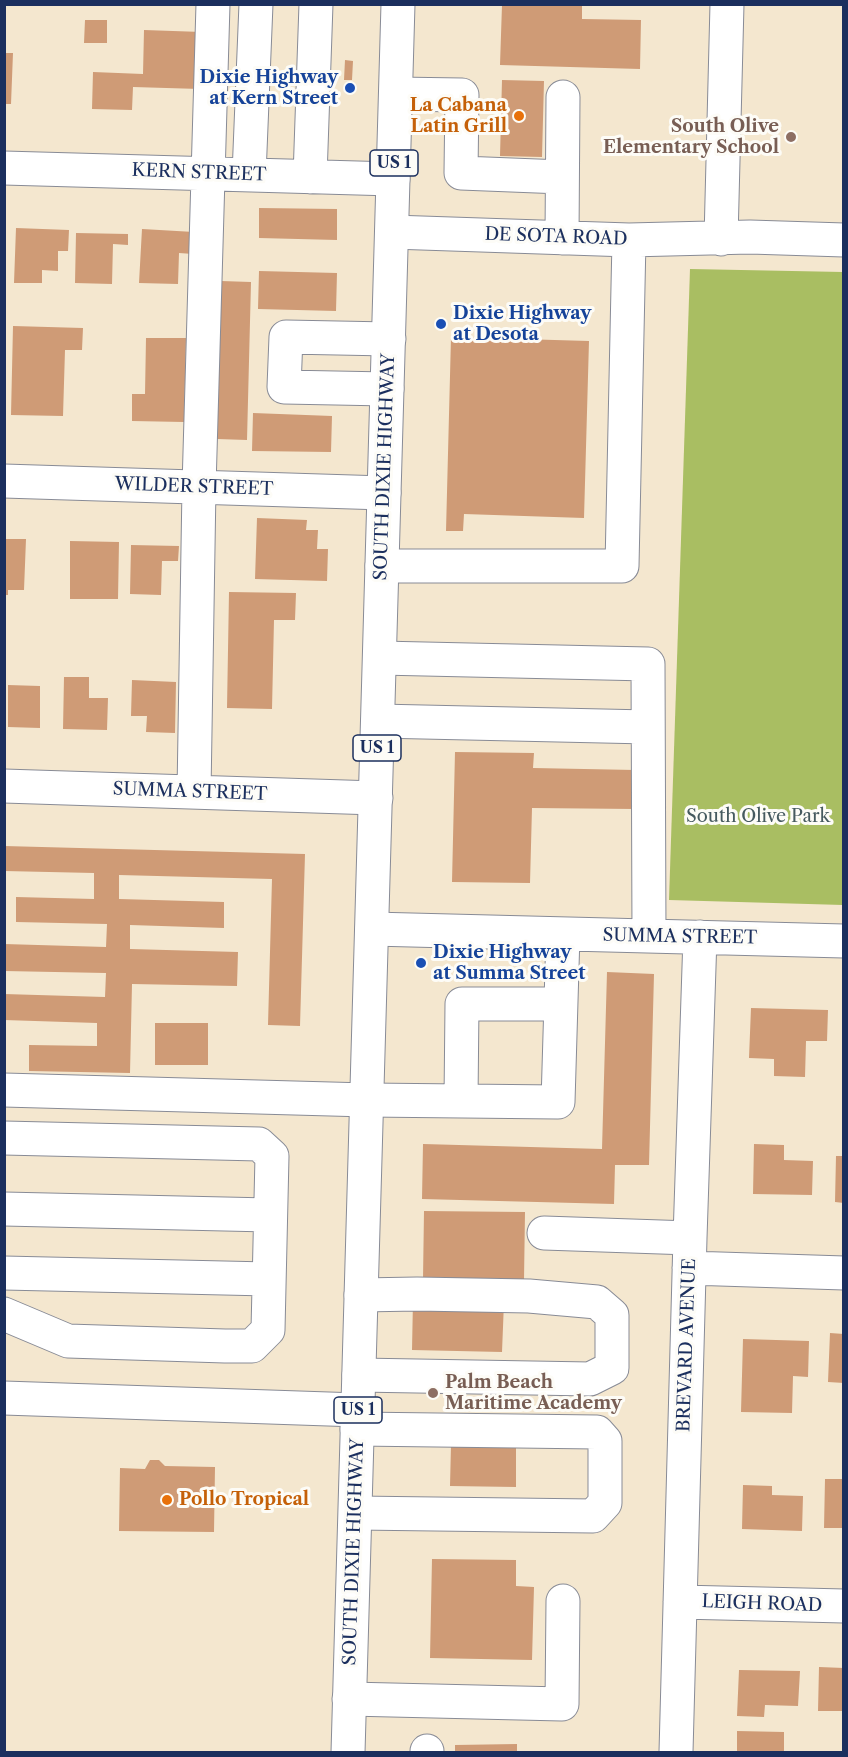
<!DOCTYPE html>
<style>
body{margin:0}
#map{position:relative;width:848px;height:1757px;overflow:hidden;background:#f4e7cf;font-family:"Libre Caslon Text",serif}
canvas{display:block}
.frame{position:absolute;inset:0;border:6px solid #1b2f5e;pointer-events:none}
</style>
<div id="map">
<canvas width="848" height="1757"></canvas>
<div class="frame"></div>
</div>
<script>
const context = document.querySelector('canvas').getContext('2d');
context.lineJoin = 'round';
function fill(path, color) { context.fillStyle = color; context.fill(path, 'evenodd'); }
function trace(path, color, width, dash) { context.strokeStyle = color; context.lineWidth = width; context.lineCap = dash ? 'butt' : 'round'; context.setLineDash(dash || []); context.stroke(path); }
function write(font, color, halo, rows, align = 'center') {
  context.font = font + ' "Libre Caslon Text",serif'; context.lineWidth = 6; context.setLineDash([]); context.textBaseline = 'middle'; context.strokeStyle = halo; context.fillStyle = color; for (const [text, x, y, turn = 0] of rows) {
    context.save(); context.translate(x, y); context.rotate((+turn || 0) * Math.PI / 180); context.textAlign = isNaN(turn) ? turn : align; if (halo) context.strokeText(text, 0, 0); context.fillText(text, 0, 0); context.restore();
  }
}
fill(new Path2D(`
 M690 269 843 272V905L669 900Z`), '#a9be62');
fill(new Path2D(`
 M502 5H582V19L641 20 640 69 500 65Z
 M85 20H107V43H84Z
 M144 30 202 32 200 89 133 87 132 110 92 109 93 72 143 74Z
 M4 53H13L11 104H4Z
 M345 60 353 61 352 80H344Z
 M502 80 544 81 542 157 500 156Z
 M259 208 337 209V240L259 238Z
 M16 228 69 230 68 251H58V271L42 270V283H14Z
 M142 229 194 232 193 254 179 253 178 284 139 283Z
 M76 233 128 234V245L113 244 112 284 75 283Z
 M259 271 337 273 336 311 258 309Z
 M221 281 251 282 247 440 217 439Z
 M13 326 83 328 82 350H65L63 416 11 415Z
 M451 337 589 341 584 518 464 514 463 531H446Z
 M146 338H186L184 422 132 421V394H145Z
 M253 413 332 416 331 452 252 451Z
 M257 518 307 520 306 530H318L317 549H328L327 581 255 579Z
 M4 539H26L24 590H8V595H4Z
 M70 541 119 542 118 599H70Z
 M131 545 179 546 178 561H162L161 595 130 594Z
 M229 592 296 593 295 620H274L272 709 227 708Z
 M64 677H89V698H108L107 730 63 729Z
 M132 680 176 682 175 733 146 732 147 716H131Z
 M8 685 40 686V728L8 727Z
 M455 752 534 753 533 768 635 770V809L532 808 530 883 452 882Z
 M4 846 305 854 300 1026 268 1025 272 879 119 875V899L224 902V928L130 925V949L238 952 237 986 132 984 130 1073 29 1071V1045L97 1046V1023L4 1020V994L105 997 106 973 4 971V944L106 947 107 924 16 922V897L94 899V873L4 871Z
 M607 972 654 974 649 1165H615L614 1204 422 1199 423 1144 602 1149Z
 M751 1008 828 1010 827 1041H806L805 1077 774 1076V1059L749 1058Z
 M155 1023H208V1065H155Z
 M754 1144 784 1145V1160L813 1161 812 1195 753 1194Z
 M836 1156H844V1203L835 1202Z
 M424 1211 525 1212 524 1280 423 1279Z
 M413 1300 504 1302 502 1352 412 1350Z
 M830 1333 844 1334V1383L828 1382Z
 M743 1339 809 1341 808 1377 793 1376 792 1413 741 1412Z
 M516 1443V1487L450 1486 451 1445Z
 M150 1460H159L165 1466 215 1467 214 1532 119 1531 120 1468 145 1469Z
 M825 1479H844V1528H824Z
 M743 1485 772 1486V1495L803 1496 802 1531 742 1529Z
 M432 1559 516 1560V1586L534 1587 532 1660 430 1658Z
 M819 1667 844 1668V1711H818Z
 M739 1670 800 1671 798 1706 765 1705 764 1717 737 1716Z
 M737 1731 784 1732V1752H737Z
 M517 1744V1752H455V1745Z`), '#cf9b76');
const minor = new Path2D(`
 M396 94 462 95 461 173 562 177
 M4 168 393 179
 M249 175 256 4
 M310 177 316 4
 M392 232 629 240 750 237 844 240
 M562 238 563 97
 M721 239 727 4
 M387 389 284 387 286 337 389 339
 M4 481 384 493
 M382 566H622L629 240
 M380 658 648 664 649 936
 M378 721 648 727
 M4 786 376 798
 M194 792 199 487 213 4
 M372 929 844 941
 M4 1090 367 1100 558 1102 563 934
 M461 1101 462 1004H560
 M4 1138 259 1144 272 1156 268 1330 252 1346H225L68 1341 4 1314
 M4 1209 269 1215
 M544 1233 690 1238
 M689 1268 844 1273
 M4 1273 268 1279
 M359 1375 590 1379 612 1368V1315L597 1302 529 1296 417 1294 361 1295
 M4 1398 358 1410
 M356 1513 593 1516 605 1503V1441L597 1432 357 1429
 M680 1602 844 1606
 M349 1699 562 1704 563 1601
 M427 1752V1751
 M676 1752 690 1238 700 937`);
const major = new Path2D(`
 M348 1752 398 4`);
trace(minor, '#888b96', 35);
trace(major, '#888b96', 35);
trace(minor, '#fff', 33);
trace(major, '#fff', 33);
for (const [x, y, r, color] of [
 [350,88,6,"#1a4fb4"],
 [519,116,6,"#e8710a"],
 [791,137,6,"#8d6e63"],
 [441,324,6,"#1a4fb4"],
 [421,963,6,"#1a4fb4"],
 [433,1393,6,"#8d6e63"],
 [167,1500,6,"#e8710a"]
]) { const dot = new Path2D(); dot.arc(x, y, r, 0, 2 * Math.PI); context.fillStyle = color; context.fill(dot); trace(dot, '#fdfcf7', 2); }
for (const [x, y, w] of [
 [394,163,48],
 [377,748,48],
 [358,1410,48]
]) { const box = new Path2D(); box.roundRect(x - w / 2, y - 13, w, 26, 4.5); context.fillStyle = '#fdfcf7'; context.fill(box); trace(box, '#1b2f5e', 1.5); }
write('bold 16px', '#1b2f5e', null, [
 ["US 1",394,163],
 ["US 1",377,748],
 ["US 1",358,1410]
]);
write('bold 18px', '#164399', '#fdfcf7', [
 ["Dixie Highway",338,78,"right"],
 ["at Kern Street",338,99,"right"],
 ["Dixie Highway",453,314],
 ["at Desota",453,335],
 ["Dixie Highway",433,953],
 ["at Summa Street",433,974]
], 'left');
write('bold 18px', '#c56008', '#fdfcf7', [
 ["La Cabana",507,106],
 ["Latin Grill",507,127],
 ["Pollo Tropical",179,1500,"left"]
], 'right');
write('bold 18px', '#785e54', '#fdfcf7', [
 ["South Olive",779,127],
 ["Elementary School",779,148],
 ["Palm Beach",445,1383,"left"],
 ["Maritime Academy",445,1404,"left"]
], 'right');
write('18px', '#1b2f5e', '#fdfcf7', [
 ["KERN STREET",199,173,2],
 ["DE SOTA ROAD",556,237,2],
 ["SOUTH DIXIE HIGHWAY",385,467,-88],
 ["WILDER STREET",194,487,2],
 ["SUMMA STREET",190,792,2],
 ["SUMMA STREET",680,937,1],
 ["BREVARD AVENUE",687,1345,-88],
 ["SOUTH DIXIE HIGHWAY",354,1552,-88],
 ["LEIGH ROAD",762,1604,2]
]);
write('18px', '#465a5f', '#fdfcf7', [
 ["South Olive Park",758,817]
]);
</script>
